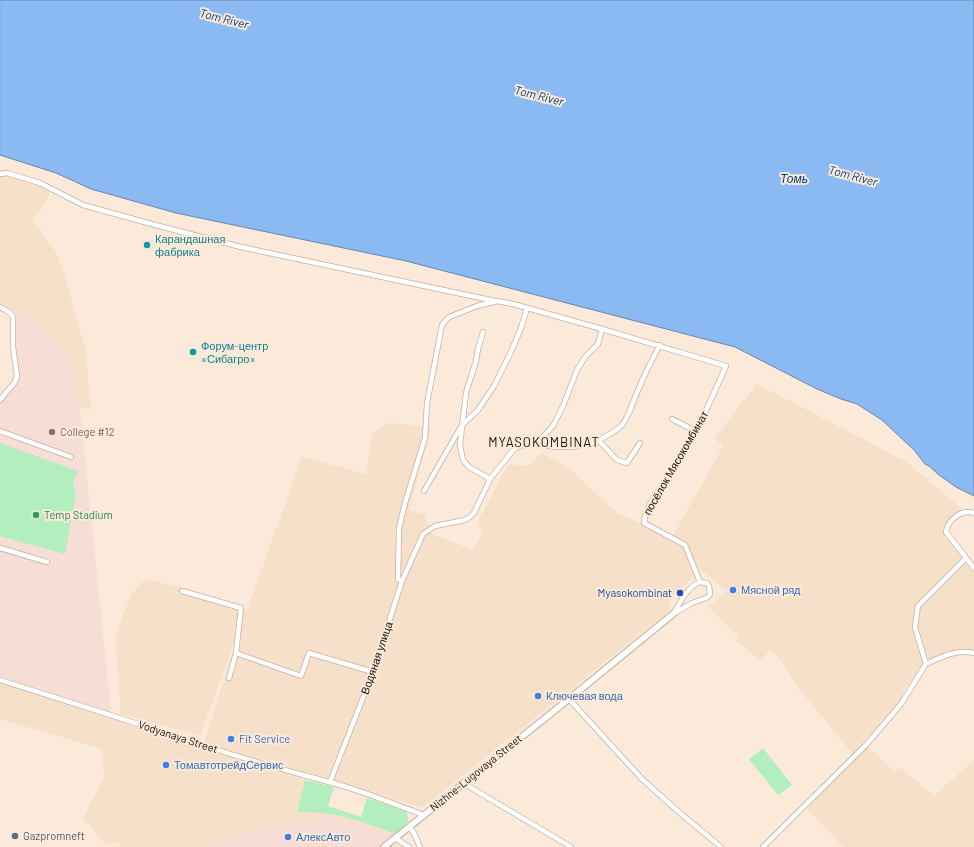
<!DOCTYPE html>
<meta charset="utf-8">
<style>
body{margin:0}
canvas{display:block;background:#fbead9}
</style>
<canvas width="974" height="847"></canvas>
<script>
const context = document.querySelector('canvas').getContext('2d');
context.lineJoin = 'round';
function fill(path, color) { context.fillStyle = color; context.fill(path, 'evenodd'); }
function trace(path, color, width, dash) { context.strokeStyle = color; context.lineWidth = width; context.lineCap = dash ? 'butt' : 'round'; context.setLineDash(dash || []); context.stroke(path); }
function write(font, color, halo, rows, align = 'center') {
  context.font = font + ' Barlow,sans-serif'; context.lineWidth = 4; context.setLineDash([]); context.textBaseline = 'middle'; context.strokeStyle = halo; context.fillStyle = color; for (const [text, x, y, turn = 0] of rows) {
    context.save(); context.translate(x, y); context.rotate((+turn || 0) * Math.PI / 180); context.textAlign = isNaN(turn) ? turn : align; if (halo) context.strokeText(text, 0, 0); context.fillText(text, 0, 0); context.restore();
  }
}
fill(new Path2D(`
 M14 311 32 318 68 354 80 408 111 713 0 677V403L18 382 20 377 15 345 17 326Z
 M321 817 358 823 368 826 392 837 380 847H207L227 838 264 828Z`), '#f6ddd5');
fill(new Path2D(`
 M0 169 13 173 50 192 42 209 32 218 55 251 63 270 86 352 91 410 80 408 68 354 32 318 0 306Z
 M757 384 907 462 962 509 946 523 943 533 974 571V650H955L926 662 905 689 900 703 853 754 795 684 782 661 770 650 760 661 736 640 739 637 708 607 727 591 698 568 687 544 673 536 723 446 715 439 735 411Z
 M390 423 431 428 409 510 424 514 432 534 473 550 482 532 478 521 508 464 528 466 542 453 571 470 617 513 644 525 683 547 695 576 669 598V611L422 808 331 779 204 743 245 614 200 736 121 714 115 636 131 595 140 583 150 580 184 588 247 610 302 457 366 474 372 433Z
 M0 684 305 780 297 812 316 811 343 815 396 834 392 837 368 826 358 823 321 817 264 828 227 838 207 847H121L119 842 105 844 83 818 104 777 102 749 0 719Z
 M868 747 894 772 900 767 934 796 974 760V847H843L807 808Z`), '#f7e0c9');
fill(new Path2D(`
 M0 443 78 471 73 484 76 494 65 554 0 536Z
 M763 748 792 785 778 795 749 759Z
 M305 780 334 787 328 806 361 817 367 798 407 812 408 822 396 834C361 821 335 811 297 812Z`), '#b3eebf');
const water = new Path2D(`
 M0 0H974V496L956 487 939 475 929 466 925 464 914 450 882 420 857 404 841 399 817 389 735 347 406 261 176 213 91 189 56 173 0 155Z`);
fill(water, '#8bb9f2');
trace(water, '#6886ad', 1);
const minor = new Path2D(`
 M0 174 7 173 40 183 83 205 159 226 241 247 495 301
 M0 307 9 312 13 317V347L17 376 15 382 0 400
 M483 332 478 349 476 361 466 393 460 445 463 460 469 467 490 479
 M672 419 695 431
 M0 431 71 457
 M599 441 617 460 627 463 640 443
 M536 444C563 449 586 449 610 434 614 431 619 429 622 425 629 417 632 404 636 395 643 378 651 361 660 345
 M424 491 462 425 478 410 494 386 510 354 521 328 527 308
 M974 513C961 509 948 520 946 532L974 568
 M0 548 47 562
 M402 581 398 579 399 528 405 503 425 438 427 403 442 325 449 317 477 306 497 301 513 304 602 329 726 366C711 400 696 434 677 465 666 483 646 501 644 523L685 545 700 582
 M700 582 707 583 709 586 710 593 709 596 706 598 692 603 673 614C680 603 688 586 700 582Z
 M182 591 241 608 236 653
 M926 664C942 657 955 649 974 653
 M229 678 236 653 301 676 309 653 373 672
 M0 680 198 743C241 759 286 770 329 782 361 790 393 804 424 815
 M569 699 642 779 680 813 721 847
 M330 782 373 672 402 581 423 534 435 526 465 520 470 517 474 513 490 479 514 449 522 445 536 444 553 426 563 406 577 370 585 357 598 344 602 329
 M463 783 571 847
 M409 827 414 833 420 847
 M395 838 409 847
 M763 847 866 745 901 704 926 664 915 627 918 606 966 558`);
const tertiary = new Path2D(`
 M384 847 569 699 673 614`);
trace(minor, '#c2b1a1', 6);
trace(tertiary, '#c2b1a1', 8);
trace(minor, '#fff', 4.5);
trace(tertiary, '#fff', 5.5);
for (const [x, y, r, color] of [
 [147,245,4,"#0f9aa8"],
 [193,352,4,"#0f9aa8"],
 [52,432,4,"#8d6e63"],
 [36,515,4,"#2e9e5b"],
 [733,590,4,"#3f7fe0"],
 [680,593,4,"#1a4fb4"],
 [538,696,4,"#3f7fe0"],
 [231,739,4,"#3f7fe0"],
 [166,765,4,"#3f7fe0"],
 [15,836,4,"#5c6f8a"],
 [288,837,4,"#3f7fe0"]
]) { const dot = new Path2D(); dot.arc(x, y, r, 0, 2 * Math.PI); context.fillStyle = color; context.fill(dot); trace(dot, '#fbead9', 1.5); }
write('11px', '#0d838f', '#fbead9', [
 ["Карандашная",155,239],
 ["фабрика",155,252],
 ["Форум-центр",201,346],
 ["«Сибагро»",201,359]
], 'left');
write('11px', '#785e54', '#fbead9', [
 ["College #12",60,432]
], 'left');
write('11px', '#16100b', '#fbead9', [
 ["посёлок Мясокомбинат",676,463,-60],
 ["Водяная улица",377,658,-71],
 ["Vodyanaya Street",178,737,18],
 ["Nizhne-Lugovaya Street",476,773,-39]
]);
write('11px', '#27864d', '#fbead9', [
 ["Temp Stadium",44,515]
], 'left');
write('11px', '#366cbe', '#fbead9', [
 ["Мясной ряд",741,590],
 ["Ключевая вода",546,696],
 ["Fit Service",239,739],
 ["ТомавтотрейдСервис",174,765],
 ["АлексАвто",296,837]
], 'left');
write('11px', '#164399', '#fbead9', [
 ["Myasokombinat",672,593]
], 'right');
write('11px', '#4e5e75', '#fbead9', [
 ["Gazpromneft",23,836]
], 'left');
write('italic 12px', '#003e7c', '#fbead9', [
 ["Tom River",224,19,14],
 ["Tom River",539,96,14],
 ["Tom River",853,176,15],
 ["Томь",794,179]
]);
context.letterSpacing = '1px';
write('13px', '#16100b', '#fbead9', [
 ["MYASOKOMBINAT",544,443]
]);
context.letterSpacing = '0px';
</script>
